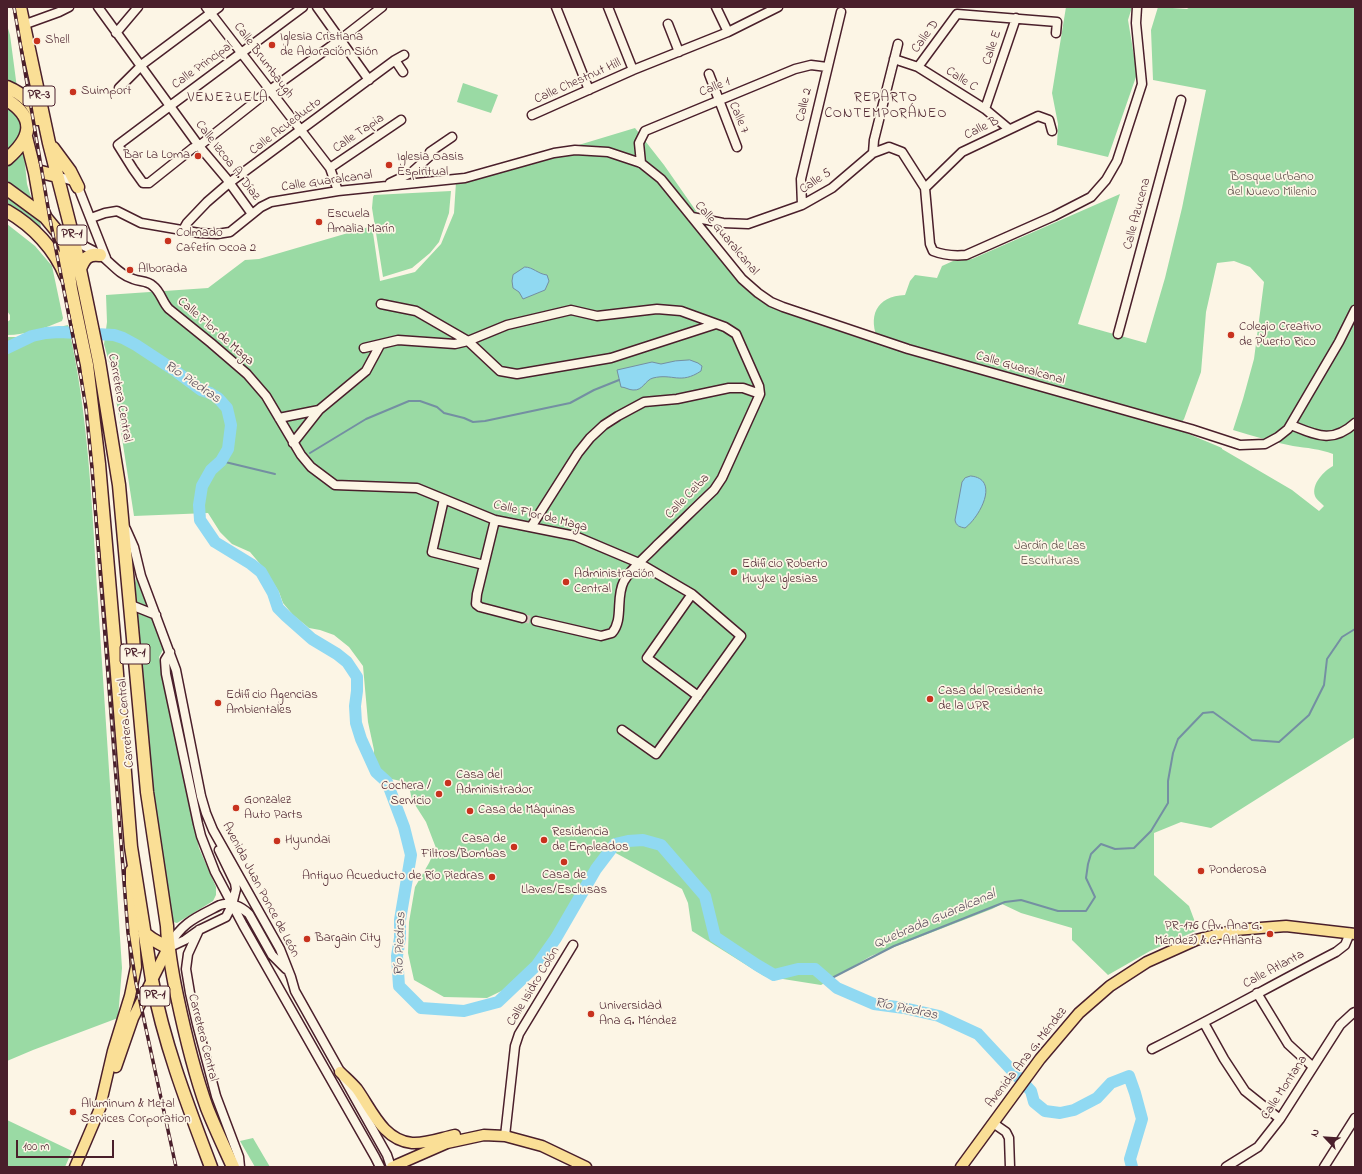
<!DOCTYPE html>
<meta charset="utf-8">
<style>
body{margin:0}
#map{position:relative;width:1362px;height:1174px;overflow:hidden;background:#fcf5e5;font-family:"Indie Flower",sans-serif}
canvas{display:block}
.frame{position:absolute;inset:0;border:8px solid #4a1f2b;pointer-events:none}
.north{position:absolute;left:1306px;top:1118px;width:40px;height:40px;-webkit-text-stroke:3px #fcf5e5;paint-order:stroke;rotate:295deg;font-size:11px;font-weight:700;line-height:16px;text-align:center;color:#4a1f2b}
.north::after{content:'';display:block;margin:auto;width:14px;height:18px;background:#4a1f2b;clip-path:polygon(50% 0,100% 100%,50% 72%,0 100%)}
.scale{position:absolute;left:16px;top:1140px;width:98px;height:18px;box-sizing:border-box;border:2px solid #4a1f2b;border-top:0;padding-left:5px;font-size:12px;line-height:14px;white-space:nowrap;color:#4a1f2b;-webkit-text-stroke:3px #fcf5e5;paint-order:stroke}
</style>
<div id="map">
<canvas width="1362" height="1174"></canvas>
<div class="frame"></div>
<div class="north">N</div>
<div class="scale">100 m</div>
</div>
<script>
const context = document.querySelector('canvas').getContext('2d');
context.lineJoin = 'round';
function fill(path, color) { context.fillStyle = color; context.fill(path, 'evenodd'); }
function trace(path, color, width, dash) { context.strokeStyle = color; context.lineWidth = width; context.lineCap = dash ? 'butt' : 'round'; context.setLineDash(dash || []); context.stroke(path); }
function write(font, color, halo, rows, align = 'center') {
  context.font = font + ' "Indie Flower",sans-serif'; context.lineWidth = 3.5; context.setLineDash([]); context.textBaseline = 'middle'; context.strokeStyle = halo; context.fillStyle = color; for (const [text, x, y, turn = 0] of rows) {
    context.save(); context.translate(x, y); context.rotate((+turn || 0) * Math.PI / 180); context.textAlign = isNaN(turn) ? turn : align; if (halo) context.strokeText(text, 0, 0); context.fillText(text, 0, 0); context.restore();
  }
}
fill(new Path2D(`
 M1066 7H1132L1128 20 1137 74 1108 157 1057 145 1058 124 1052 93Z
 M1158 7 1187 9 1190 7H1355V737L1211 828 1181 822 1154 833V875L1189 906 1198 930 1150 951 1108 975 1072 940V928L1021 913 1002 904 992 909 871 956 821 985 764 976 692 931 688 903 682 889 612 851 606 857 557 941 526 979 487 998 444 997 414 980 408 953 409 922 415 887 429 863 436 848 426 822 412 800 409 786 401 781 372 775 374 750 368 722 363 666 349 647 334 635 320 630 309 628 293 615 283 603 279 592 266 571 250 552 232 544 220 532 208 513 134 516 112 373 104 344 107 322 106 295 208 288 245 260 259 259 372 226 380 281 415 272 441 244 454 213 456 182 635 128 664 165 745 281 768 306 803 319 879 342C867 317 876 296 905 295L910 281 915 275 937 278 942 266 953 261 972 259 1120 194 1078 324 1146 343 1165 278 1182 208 1206 90 1153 80 1151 30ZM1234 261 1250 267 1264 282 1254 359 1243 399 1233 430C1253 436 1273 442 1293 446 1307 448 1320 449 1333 454V466C1324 471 1311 484 1315 496 1316 499 1321 503 1324 506L1319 511 1292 490 1222 449V448L1177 429 1184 419 1201 372 1206 312 1217 263Z
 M7 25 10 35 17 88 7 83Z
 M463 83 498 95 491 113 457 102Z
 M7 105 13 111 21 123 19 137 7 152Z
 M21 154H24L27 184 31 197 30 199 7 182V162Z
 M451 191 449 213 439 242 430 253 412 268 383 277 372 208 373 197 374 195Z
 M7 195 40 221 42 234 7 207Z
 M7 224 35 246 52 266 63 318 62 321C45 328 26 335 7 335V322L10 320V315L7 311Z
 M68 325C89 415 92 510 98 602 106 724 114 846 122 968L118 1018 33 1050 7 1061V337H17Z
 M136 578 164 648 159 657 162 672 199 848 216 887V895L213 901 177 923 173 922 151 779 135 583Z
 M7 1120 72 1151 65 1167H7Z
 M253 1138 270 1167H255L240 1141Z`), '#9adaa4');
const water = new Path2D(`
 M525 267C533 267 538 274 547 275L549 281 545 290 523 299 519 292 513 288 512 281 513 275Z
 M690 360 698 363 702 366 701 371C680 385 673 373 653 378 645 380 643 391 633 390 629 390 625 387 621 387L617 370 652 362 661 364 675 361Z
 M971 476C1001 479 979 518 965 528 960 527 956 526 955 520L962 482 965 478Z`);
fill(water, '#90d9f2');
trace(water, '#748fa2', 1);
trace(new Path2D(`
 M310 453 366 419 409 401H420L437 407 444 413 464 418 473 422 485 421 570 403 594 390 619 380
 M221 461 275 474
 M828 980 894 946 1005 902 1021 900 1058 911H1086L1095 897 1086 878 1088 864 1091 854 1101 844 1115 849 1134 848 1151 831 1168 803V781L1173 753 1178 739 1203 713 1213 712 1252 740 1279 742 1309 715 1324 685 1327 659 1342 637 1355 629`), '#748fa2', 2);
trace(new Path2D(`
 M7 348 32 336 46 333 59 332 114 335 123 338 136 345 174 370 201 390 210 393 218 398 227 408 231 425 228 449 221 461 211 470 202 486 199 505 200 520 215 542 251 564 261 572 273 593 278 608 286 616 312 639 337 654 347 662 357 677V691L355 706 356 723 361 739 376 772 387 782 404 827 411 855 400 920V938L397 956 399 986 421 1008 464 1011 498 1002 537 965 556 938 596 869 615 844 628 841 643 840 661 845 705 896 715 937 757 965 774 975 798 969H815L837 988 874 1004 904 1008 939 1016 978 1034 1031 1091 1034 1102 1045 1111 1060 1113 1074 1110 1097 1098 1111 1083 1129 1076 1135 1093 1142 1119 1130 1159 1132 1167`), '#90d9f2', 12);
trace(new Path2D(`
 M522 618 536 621`), '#d8cac0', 8, [8, 4]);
const minor = new Path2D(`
 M98 7 199 146 226 178 252 214
 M206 7 330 168 338 191
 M303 7 170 106 118 145 133 169 143 183H149L193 148 199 146 270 90 341 39 382 7
 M317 7 369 80
 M556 7 589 90
 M608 7 633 70
 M716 7 728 32
 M668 24 679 52
 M23 25 59 12 69 7
 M116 33 138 7
 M894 59 918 67 985 109 1009 129
 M395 60 403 72
 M918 67 957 14 1057 22 1056 33
 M709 74 737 147
 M119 88 144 63 219 7
 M985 109 1016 18
 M532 115 633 70 728 32 778 7
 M873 153 874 140 898 44
 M641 163 639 143 645 131 795 69 811 65 827 67
 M330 168 401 120
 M57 176 73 181 78 187 106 258
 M390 183 411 173 431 155 430 152 452 137
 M925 188 962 152 1038 116 1049 120 1052 131
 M802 205 801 179 841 12
 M692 217 723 223 748 224 802 205 832 188 873 153 889 147 902 152 925 188 930 244 933 251C943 255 955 256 966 255L1054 216 1091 197 1106 180 1117 161 1142 84 1136 23 1137 7
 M91 218 105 213 117 211 141 223 199 233 217 234 230 232 261 207 271 202 338 191 465 178 554 153 575 150 608 152 641 163 661 179 742 279 758 293 771 302 783 307 908 349 1191 429 1240 445 1265 444 1278 437 1288 429 1339 342 1355 310
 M183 230 187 223 207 202 229 183 395 60 404 55
 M84 246C90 249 97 252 103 257 113 265 120 275 133 279 140 282 147 280 153 286 161 292 162 302 169 309L211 343 247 374 266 396 301 455 311 467 335 485 417 488 495 520 575 536 639 563 692 594 741 636 656 754 622 730
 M381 304 416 311 468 341 507 325 571 310 597 316 657 309 681 311 725 327 736 334 759 386 760 394 722 478 714 490C695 508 676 527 657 545 646 557 632 567 624 581 615 598 624 619 612 633L601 636 536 621
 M1118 334 1181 100
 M364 348 398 340 455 344 468 341 500 371 517 374 611 358 716 324
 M279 418 319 410 366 371 380 345
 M1291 425C1316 435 1332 444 1355 423
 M293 443 319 410
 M444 499 432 552 484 565
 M495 520 477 594 476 604 480 607 522 618
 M531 527 578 453 590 438 604 425 618 416 644 402 677 399 729 388H743L760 394
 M126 529 134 547 141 576 176 670 201 796 206 813 213 830 280 949 291 977 295 991 387 1155 391 1167
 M692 594 647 658 698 696
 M131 605 156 615
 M170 652 165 660 166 674 198 824 201 836 215 872 243 925 375 1157 380 1167
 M199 930 188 954 186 969 190 993 197 1024 216 1096 239 1157 240 1167
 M169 946C182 922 197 917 220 905 230 901 242 907 249 914L272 955 286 969
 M168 948 185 940 199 930 226 917 232 905 236 889 235 883 219 850
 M1257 993 1288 1044 1313 1067
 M1204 1023 1224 1059 1245 1091 1280 1119
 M1152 1049C1214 1018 1274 984 1336 952L1345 945 1350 933
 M993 1123 1006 1132 1009 1138 1010 1167
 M505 1136 515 1046 519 1034 573 945
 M1226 1167 1258 1147 1280 1119 1340 1025 1353 1013 1355 1012
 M1324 1167 1355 1118`);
const major = new Path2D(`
 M116 1067 133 1018 168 948
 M340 1072C345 1077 352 1083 357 1089 372 1110 383 1140 412 1143 426 1144 441 1138 455 1135
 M99 1111 113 1051 130 996 136 967 131 892V870
 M75 1167 101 1106
 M392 1167 447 1143 484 1135 505 1136 542 1146 586 1167
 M961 1167 1040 1059 1079 1013 1110 986 1147 962 1196 940 1235 930 1286 926 1355 934`);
const highway = new Path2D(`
 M20 7 49 143 74 241 85 293 99 361 119 485 147 792 167 926C168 950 172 972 177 996 185 1034 194 1072 207 1108 215 1128 224 1147 233 1167
 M7 87C21 93 34 103 38 119
 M7 100C37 119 31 138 7 159
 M26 137 35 173 41 207 46 218 60 235 65 245 71 289 87 365 99 464 115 649 131 847 152 980C164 1044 188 1106 211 1167
 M53 148 70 171 78 187
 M35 173 41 172 57 176
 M7 189 45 217
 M7 211C33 226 55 249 66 277
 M80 269C84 259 88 253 100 255
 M144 933 152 939 168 948`);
trace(minor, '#4a1f2b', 11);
trace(major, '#4a1f2b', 13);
trace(highway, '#4a1f2b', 15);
trace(minor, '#fcf5e5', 8);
trace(major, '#fadf96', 10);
trace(highway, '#fadf96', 12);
const rail = new Path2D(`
 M14 7 50 219 81 378 86 408 92 468 128 933 136 983 176 1167`);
trace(rail, '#4a1f2b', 3.5);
trace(rail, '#fcf5e5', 2, [6]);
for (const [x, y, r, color] of [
 [37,41,4,"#c8321e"],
 [272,45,4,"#c8321e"],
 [73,92,4,"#c8321e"],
 [198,156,4,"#c8321e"],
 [389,165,4,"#c8321e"],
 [319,222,4,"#c8321e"],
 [168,241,4,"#c8321e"],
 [130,270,4,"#c8321e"],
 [1231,335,4,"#c8321e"],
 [734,572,4,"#c8321e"],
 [566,582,4,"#c8321e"],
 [930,699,4,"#c8321e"],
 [218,703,4,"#c8321e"],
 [448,783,4,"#c8321e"],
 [439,794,4,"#c8321e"],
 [236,808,4,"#c8321e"],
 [470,811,4,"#c8321e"],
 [544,840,4,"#c8321e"],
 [277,841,4,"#c8321e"],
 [514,847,4,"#c8321e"],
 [564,862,4,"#c8321e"],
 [1201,871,4,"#c8321e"],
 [492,877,4,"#c8321e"],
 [1270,934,4,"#c8321e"],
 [307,939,4,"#c8321e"],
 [591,1014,4,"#c8321e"],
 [73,1112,4,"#c8321e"]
]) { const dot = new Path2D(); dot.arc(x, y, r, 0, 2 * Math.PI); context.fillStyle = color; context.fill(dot); trace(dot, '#fcf5e5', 1.5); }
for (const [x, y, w] of [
 [39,96,32],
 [72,235,30],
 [135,654,30],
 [155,996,30]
]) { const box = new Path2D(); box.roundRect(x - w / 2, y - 10, w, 20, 3); context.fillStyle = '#fcf5e5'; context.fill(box); trace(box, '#4a1f2b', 1); }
write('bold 12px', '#4a1f2b', null, [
 ["PR-3",39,96],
 ["PR-1",72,235],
 ["PR-1",135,654],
 ["PR-1",155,996]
]);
write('13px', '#4a1f2b', '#fcf5e5', [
 ["Calle D",926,37,-54],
 ["Calle E",993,48,-72],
 ["Calle Brumbaugh",263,61,53],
 ["Calle Principal",203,66,-36],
 ["Calle C",961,80,32],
 ["Calle Chestnut Hill",578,82,-24],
 ["Calle 1",715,88,-22],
 ["Calle 2",805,105,-77],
 ["Calle 7",738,118,67],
 ["Calle Acueducto",286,127,-37],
 ["Calle B",982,129,-26],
 ["Calle Tapia",359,134,-34],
 ["Calle Izcoa A. Díaz",227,161,52],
 ["Calle Guaralcanal",327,182,-8],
 ["Calle 5",816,182,-34],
 ["Calle Azucena",1138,214,-75],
 ["Calle Guaralcanal",726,239,50],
 ["Calle Flor de Maga",215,332,41],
 ["Calle Guaralcanal",1020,369,16],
 ["Carretera Central",119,398,80],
 ["Calle Ceiba",688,497,-46],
 ["Calle Flor de Maga",540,517,14],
 ["Carretera Central",127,723,-95],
 ["Avenida Juan Ponce de León",260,890,62],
 ["Calle Atlanta",1274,970,-28],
 ["Calle Isidro Colón",534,987,-59],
 ["Carretera Central",202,1038,76],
 ["Avenida Ana G. Méndez",1027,1058,-52],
 ["Calle Montana",1285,1088,-57]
]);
write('13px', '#4a1f2b', '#fcf5e5', [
 ["Iglesia Cristiana",280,38],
 ["de Adoración Sión",280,53],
 ["Shell",45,41],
 ["Suimport",81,92],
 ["Bar La Loma",190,156,"right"],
 ["Iglesia Oasis",397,158],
 ["Espiritual",397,173],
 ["Escuela",327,215],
 ["Amalia Marín",327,230],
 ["Colmado",176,234],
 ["Cafetín Ocoa 2",176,249],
 ["Alborada",138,270],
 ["Colegio Creativo",1239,328],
 ["de Puerto Rico",1239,343],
 ["Edificio Roberto",742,565],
 ["Huyke Iglesias",742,580],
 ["Administración",574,575],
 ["Central",574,590],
 ["Casa del Presidente",938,692],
 ["de la UPR",938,707],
 ["Edificio Agencias",226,696],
 ["Ambientales",226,711],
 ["Casa del",456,776],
 ["Administrador",456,791],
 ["Cochera /",431,787,"right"],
 ["Servicio",431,802,"right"],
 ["Gonzalez",244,801],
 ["Auto Parts",244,816],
 ["Casa de Máquinas",478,811],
 ["Residencia",552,833],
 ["de Empleados",552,848],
 ["Casa de",506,840,"right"],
 ["Filtros/Bombas",506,855,"right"],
 ["Hyundai",285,841],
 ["Ponderosa",1209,871],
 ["Casa de",564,876,"center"],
 ["Llaves/Esclusas",564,891,"center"],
 ["Antiguo Acueducto de Río Piedras",484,877,"right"],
 ["PR-176 (Av. Ana G.",1262,927,"right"],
 ["Méndez) & C. Atlanta",1262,942,"right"],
 ["Bargain City",315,939],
 ["Universidad",599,1007],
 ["Ana G. Méndez",599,1022],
 ["Aluminum & Metal",81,1105],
 ["Services Corporation",81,1120]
], 'left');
write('13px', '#5e4e49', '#fcf5e5', [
 ["Bosque Urbano",1272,178],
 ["del Nuevo Milenio",1272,193],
 ["Jardín de Las",1050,547],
 ["Esculturas",1050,562]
]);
context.letterSpacing = '1px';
write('14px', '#4a1f2b', '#fcf5e5', [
 ["VENEZUELA",228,99],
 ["REPARTO",886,99],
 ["CONTEMPORÁNEO",886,115]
]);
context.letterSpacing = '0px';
write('italic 14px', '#5c4e5d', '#fcf5e5', [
 ["Río Piedras",192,383,34],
 ["Quebrada Guaralcanal",935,920,-23],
 ["Río Piedras",401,944,-88],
 ["Río Piedras",906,1010,12]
]);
</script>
